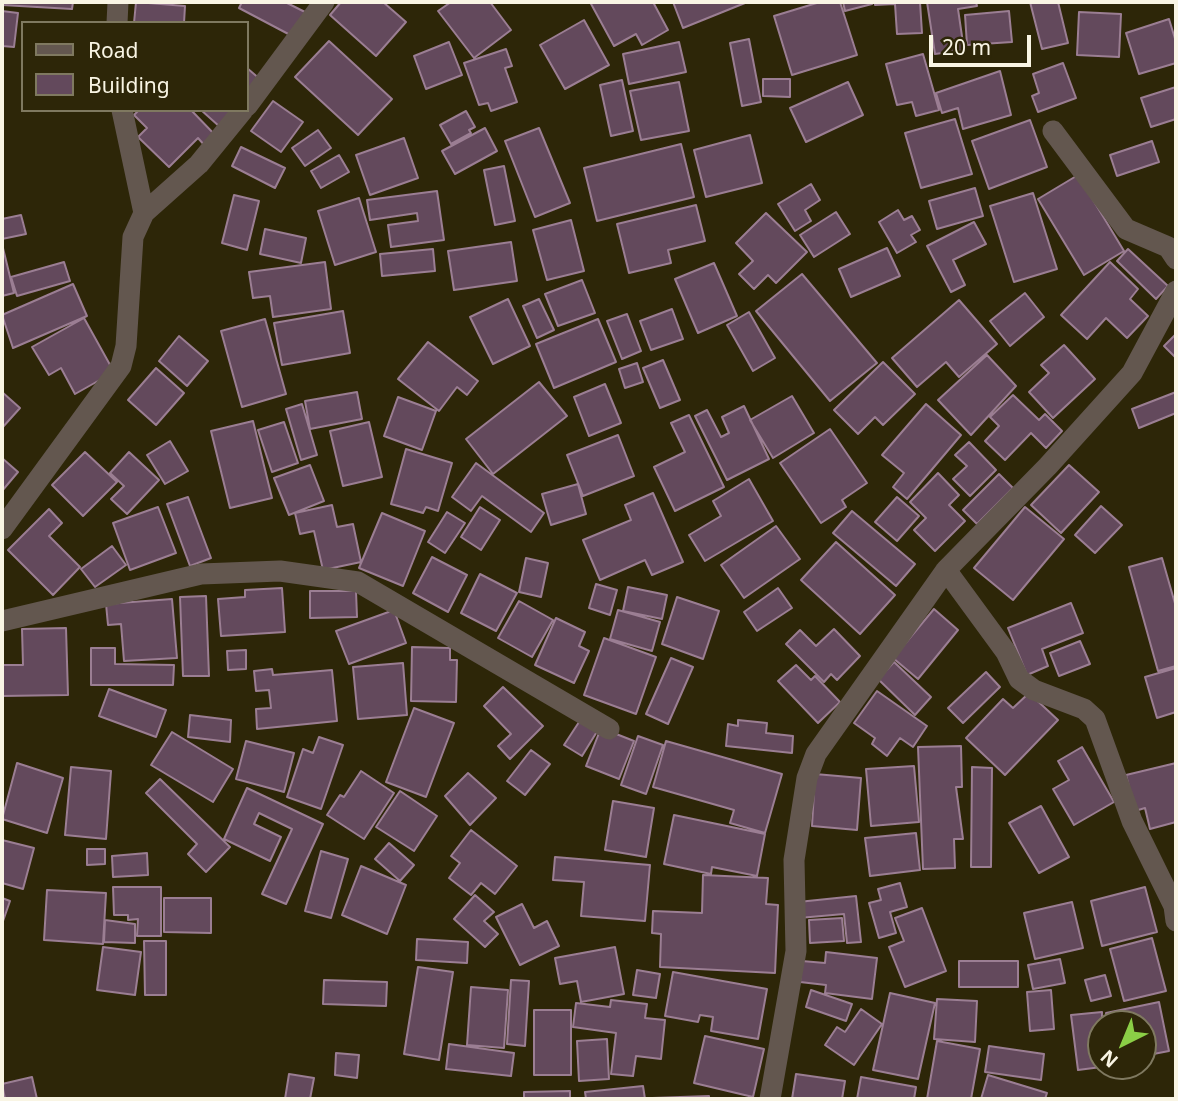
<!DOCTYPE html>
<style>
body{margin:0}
#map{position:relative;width:1178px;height:1101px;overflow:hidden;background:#2d2608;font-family:"Noto Sans",sans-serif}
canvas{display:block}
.frame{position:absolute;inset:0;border:4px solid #f9f5e4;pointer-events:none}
.legend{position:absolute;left:21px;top:21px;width:228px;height:91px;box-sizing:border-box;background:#2d2608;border:2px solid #7f7960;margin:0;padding:9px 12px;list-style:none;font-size:21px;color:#f9f5e4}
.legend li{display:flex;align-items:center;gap:14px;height:35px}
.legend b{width:35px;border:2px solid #7f7960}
.north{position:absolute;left:1087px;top:1010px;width:70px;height:70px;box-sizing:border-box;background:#2d2608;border:2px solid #7f7960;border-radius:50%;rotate:223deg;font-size:19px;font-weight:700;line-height:28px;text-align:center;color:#f9f5e4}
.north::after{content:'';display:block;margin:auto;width:24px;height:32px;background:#8bce46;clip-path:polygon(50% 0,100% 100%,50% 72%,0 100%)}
.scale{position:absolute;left:929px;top:35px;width:102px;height:32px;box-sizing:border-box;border:4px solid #f9f5e4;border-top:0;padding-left:9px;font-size:21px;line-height:24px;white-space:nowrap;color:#f9f5e4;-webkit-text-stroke:5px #2d2608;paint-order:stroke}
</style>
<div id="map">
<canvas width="1178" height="1101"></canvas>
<div class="frame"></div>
<ul class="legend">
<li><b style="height:9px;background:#63574f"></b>Road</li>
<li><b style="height:19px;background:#63495c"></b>Building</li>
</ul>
<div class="north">N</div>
<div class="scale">20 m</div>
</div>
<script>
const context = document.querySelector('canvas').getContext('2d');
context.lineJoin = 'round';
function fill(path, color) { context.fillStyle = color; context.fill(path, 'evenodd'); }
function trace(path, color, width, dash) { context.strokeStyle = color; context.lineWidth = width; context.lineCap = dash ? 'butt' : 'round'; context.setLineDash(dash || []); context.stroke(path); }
const building = new Path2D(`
 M2 2H73L72 9 2 5Z
 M136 2 185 6 184 23H134Z
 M242 2H285L307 13 294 37 239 8Z
 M341 2H383L406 22 376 56 330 15Z
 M451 2H490L511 30 474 58 438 11Z
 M590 2H653L668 30 642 45 636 34 614 46Z
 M673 2H744L745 3 683 28Z
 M820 2H840L857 55 792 75 774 16Z
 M843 2H872V4L845 11Z
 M875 2H920L922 33 897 34 895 4 875 5Z
 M927 2H976L977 6 958 9 964 50 935 54Z
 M1030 2H1058L1068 43 1042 49Z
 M2 11 18 13 14 47 2 46Z
 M1009 11 1012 42 967 45 965 15Z
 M1079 12 1121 14 1119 57 1077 55Z
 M1169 19 1176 42V63L1139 74 1126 33Z
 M584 20 609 65 565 89 540 45Z
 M749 39 761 102 742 106 730 43Z
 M329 41 392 99 358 135 295 77Z
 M449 42 462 75 426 89 414 56Z
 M679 42 686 72 629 84 623 54Z
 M506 49 512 66 505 68 517 102 491 111 488 103 479 105 464 63Z
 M923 54 939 110 916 116 912 102 897 105 886 64Z
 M1063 63 1076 98 1038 112 1032 96 1039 93 1033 74Z
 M247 68 261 80 247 97Z
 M1000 71 1011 115 963 129 958 108 942 113 936 93Z
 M763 79H790V97L763 96Z
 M622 80 633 131 611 136 600 85Z
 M679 82 689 131 641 140 630 91Z
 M848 82 863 115 806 142 790 108Z
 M1176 87V119L1151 127 1141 98Z
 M273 101 303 122 281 152 251 131Z
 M139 110H191L217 137 206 147 198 138 169 167 138 137 147 128 134 115Z
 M201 110H235L220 127Z
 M466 111 475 127 469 130 471 133 451 144 440 125Z
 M955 119 972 174 921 188 905 133Z
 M1030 120 1047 167 989 189 972 141Z
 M485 128 497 151 455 174 442 151Z
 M539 128 570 203 535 217 505 141Z
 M318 130 331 148 305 166 292 148Z
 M750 135 762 183 706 197 694 150Z
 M404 138 418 178 370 195 356 155Z
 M1152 141 1159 162 1117 176 1110 155Z
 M681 144 694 197 597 221 584 168Z
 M241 147 285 168 275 188 232 166Z
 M339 155 349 172 321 188 311 171Z
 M504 166 515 221 495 225 484 170Z
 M1078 175 1124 251 1084 275 1038 199Z
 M811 184 820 200 805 210 811 221 795 231 778 204Z
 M975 188 983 216 937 229 929 201Z
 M437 191 444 240 391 247 388 225 418 221 417 213 370 220 367 200Z
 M1033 193 1057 269 1014 282 990 206Z
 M234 195 259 201 247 250 222 243Z
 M359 198 376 252 335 265 318 211Z
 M696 205 705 241 668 250 671 263 629 273 617 224Z
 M898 210 904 220 912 216 920 230 911 235 916 242 897 253 879 222Z
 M836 212 850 234 814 257 800 235Z
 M766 213 807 252 776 283 768 275 754 289 739 274 753 261 736 243Z
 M21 215 26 234 2 239V219Z
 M571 220 584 271 547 280 533 230Z
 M974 222 986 244 953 260 965 285 951 292 927 246Z
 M265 229 306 238 301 263 260 254Z
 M511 242 517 281 454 290 448 251Z
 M2 244 14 293 2 296Z
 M887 248 900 276 851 297 839 269Z
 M433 249 435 271 382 276 380 254Z
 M1128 249 1168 286 1156 299 1117 261Z
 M64 262 70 281 17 296 11 277Z
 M325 262 331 309 273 317 270 296 253 298 249 272Z
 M1110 262 1138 289 1130 299 1148 316 1127 338 1106 318 1087 339 1061 315Z
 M714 263 737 316 698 333 675 279Z
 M802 274 877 363 830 401 756 311Z
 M582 280 595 313 558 326 545 294Z
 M73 284 87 316 13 348 2 315Z
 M1025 293 1044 317 1010 346 990 321Z
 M508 299 530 346 493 364 470 317Z
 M539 299 554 330 537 338 523 306Z
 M959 300 997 344 959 377 946 362 917 387 892 358Z
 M672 309 683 339 651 350 640 321Z
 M343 311 350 353 282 365 274 323Z
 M749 312 775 358 753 371 727 325Z
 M627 314 641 351 622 359 607 321Z
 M84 318 114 372 75 394 61 368 49 375 32 347Z
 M265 319 286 394 242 407 221 331Z
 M598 319 616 362 554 388 536 344Z
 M1176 334V358L1164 346Z
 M179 336 208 361 187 386 159 361Z
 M428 342 478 381 467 395 457 387 439 411 398 379Z
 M1064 345 1095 379 1053 418 1029 392 1049 373 1041 365Z
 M987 355 1016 386 971 435 938 400Z
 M663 360 680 400 660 408 643 368Z
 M883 362 915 394 883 425 875 417 858 434 834 410Z
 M637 363 643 382 625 388 619 369Z
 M156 368 184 393 156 425 128 400Z
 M539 382 567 416 493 474 466 439Z
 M605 384 621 423 589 436 574 397Z
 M2 392 20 408 2 428Z
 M357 392 362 419 310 429 305 401Z
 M1176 392V413L1139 428 1132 409Z
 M1013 395 1039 420 1045 414 1062 431 1046 448 1031 433 1005 460 985 441 999 426 990 417Z
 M792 396 814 433 773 458 750 420Z
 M398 397 436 411 422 450 384 436Z
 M302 404 317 455 301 460 286 409Z
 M926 404 961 435 907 499 893 487 904 473 882 455Z
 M744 406 769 459 727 480 695 416 707 410 721 437 729 433 722 417Z
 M689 415 724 487 675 511 654 467 685 452 671 423Z
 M253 421 272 498 230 508 211 431Z
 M284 422 298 463 272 472 258 430Z
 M369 422 382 477 343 486 330 431Z
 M830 429 867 483 842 500 846 507 821 523 780 463Z
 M618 435 634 476 583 496 567 455Z
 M170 441 188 471 165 484 147 455Z
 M969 442 996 470 970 496 953 479 967 466 955 455Z
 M406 449 452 463 438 511 426 507 423 513 391 504Z
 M85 452 117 482 83 516 52 485Z
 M129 452 159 480 127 514 111 499 124 486 110 473Z
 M2 458 18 472 2 491Z
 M476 463 544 513 531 532 482 496 471 511 452 497Z
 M310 465 324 501 289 515 274 478Z
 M1069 465 1099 492 1061 533 1031 505Z
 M938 473 959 495 949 505 965 521 935 551 914 530 926 518 910 502Z
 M999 474 1013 488 977 524 963 510Z
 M749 479 773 521 705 561 689 535 721 516 713 501Z
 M578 484 586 514 551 525 542 494Z
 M653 493 683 562 652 575 645 560 600 580 583 540 631 520 625 505Z
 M188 497 211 558 190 566 167 504Z
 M897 497 919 516 897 541 875 522Z
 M332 505 337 527 353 524 361 562 323 570 314 531 300 534 295 513Z
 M1101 506 1122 525 1095 553 1075 535Z
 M158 507 176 553 130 570 113 523Z
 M480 507 500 520 481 550 461 537Z
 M1025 507 1064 539 1013 600 974 568Z
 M49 509 62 523 49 536 80 567 53 595 8 550Z
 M852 511 915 564 896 586 833 533Z
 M447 512 465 523 445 553 428 542Z
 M382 513 425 531 403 586 359 568Z
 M776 526 800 559 744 598 721 565Z
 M836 542 895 595 860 634 801 580Z
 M112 546 126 565 95 587 81 569Z
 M432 557 467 575 448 612 413 593Z
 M526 558 548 563 541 597 519 592Z
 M1162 558 1176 607V666L1158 671 1129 567Z
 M480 574 517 593 496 631 461 613Z
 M596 584 617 590 610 615 589 608Z
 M628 587 667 595 662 619 623 611Z
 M282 588 285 632 221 636 218 599 245 597V590Z
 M778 588 792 608 757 631 744 612Z
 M310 591H356L357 617 310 618Z
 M206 596 209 676H183L180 597Z
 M677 597 719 611 703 659 662 644Z
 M172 599 177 658 124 661 121 624 108 625 106 604Z
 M519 601 553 620 532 657 498 638Z
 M1071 603 1083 633 1042 649 1048 666 1027 675 1008 628Z
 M934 609 958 630 918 679 893 658Z
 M394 610 406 643 349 664 336 631Z
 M618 610 660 622 652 651 610 639Z
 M556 618 585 632 579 646 589 651 574 683 535 665Z
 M66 628 68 695 2 696V665H23L22 629Z
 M834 629 860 656 837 680 831 674 824 682 786 644 800 630 816 646Z
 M604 638 656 657 636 714 584 695Z
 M1080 641 1090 664 1059 676 1050 653Z
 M412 647 450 648V660H457L456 702 411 701Z
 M91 648H115V664L174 665 173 685H91Z
 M246 650V669L228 670 227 651Z
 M671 658 693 667 668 724 646 714Z
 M894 662 931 697 915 715 878 679Z
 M403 663 407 715 358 719 353 667Z
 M796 665 811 680 815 676 840 702 818 723 778 681Z
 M1176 668V712L1157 718 1145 677Z
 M272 669 273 675 332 670 337 721 257 729 256 709 271 708 269 690 256 691 254 671Z
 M986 672 1000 687 963 723 948 708Z
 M503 687 543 726 510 759 498 746 511 734 484 706Z
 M109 689 166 710 156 737 99 716Z
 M877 691 927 726 913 747 900 738 887 756 872 744 875 738 854 723Z
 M1029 693 1058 720 1005 775 966 738 1003 699 1013 708Z
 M414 708 454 723 426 797 386 782Z
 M190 715 231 720 230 742 188 737Z
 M581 719 598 730 582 756 564 745Z
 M738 720 767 723 766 733 793 736 792 753 726 746 728 724 738 726Z
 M601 728 634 741 619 779 586 766Z
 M172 732 233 769 213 802 151 765Z
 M638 736 663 745 646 794 621 785Z
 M319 737 343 745 321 809 287 797 303 749 313 753Z
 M246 741 294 753 284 792 236 779Z
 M666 741 782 774 765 833 730 823 734 810 653 787Z
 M961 746 962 787H956L963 839H954L955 868 923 869 918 747Z
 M1082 747 1114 802 1074 825 1053 789 1069 780 1058 761Z
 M531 750 550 764 525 795 507 781Z
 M17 763 63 778 47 833 2 819Z
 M1176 763V822L1150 829 1145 808 1135 811 1126 775Z
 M914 766 919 822 871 826 866 769Z
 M71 767 111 771 106 839 65 835Z
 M972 767 992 768 991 867H971Z
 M361 771 394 793 364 839 327 815 340 795 344 797Z
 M468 773 496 798 470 825 445 796Z
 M815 774 861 778 857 830 812 826Z
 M160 779 230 847 206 872 188 854 197 844 146 793Z
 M247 788 323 824 286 904 262 894 292 829 259 813 254 824 281 837 270 861 224 839Z
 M400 791 437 816 414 851 376 827Z
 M613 801 654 808 646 857 605 850Z
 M1041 806 1069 857 1039 873 1009 823Z
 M674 815 765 834 757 876 712 867 711 874 664 864Z
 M471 830 517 866 495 894 481 883 471 895 449 878 460 863 451 856Z
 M916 833 920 870 870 876 865 838Z
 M2 840 34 848 23 889 2 883Z
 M389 843 414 865 400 881 375 859Z
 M87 849H105V864L87 865Z
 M321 851 348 859 331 918 305 911Z
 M147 853 148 875 113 877 112 856Z
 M555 857 650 865 645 921 581 916 584 882 553 880Z
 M361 866 406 885 387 934 342 915Z
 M703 875 768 878 766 904 778 905 775 973 660 967 661 934 652 933 653 911 702 913Z
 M900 883 907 907 890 912 896 933 879 938 869 903 881 900 878 889Z
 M113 887H161V936H137L138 919 128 920V915H114Z
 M1145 887 1157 932 1102 946 1091 901Z
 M47 890 106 893 103 944 44 940Z
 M475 895 494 912 484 921 498 934 485 947 454 919Z
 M856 896 861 942 847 943 844 914 799 918 798 902Z
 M2 898 10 901 2 924Z
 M164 898H211V933L164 932Z
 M1072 902 1083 948 1035 959 1024 913Z
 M522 904 534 928 547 921 559 946 520 965 496 917Z
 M922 908 946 971 905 987 889 947 904 941 895 918Z
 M842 918 844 941 810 943 809 920Z
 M105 920 135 924V943L104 942Z
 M1152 938 1166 991 1124 1001 1110 949Z
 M417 939 468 942 467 963 416 960Z
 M144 941H166V995H145Z
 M103 947 141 952 135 995 97 990Z
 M615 947 624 994 581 1002 577 981 560 984 555 958Z
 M826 952 877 958 872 999 825 993 826 985 800 982 802 961 825 963Z
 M1060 959 1065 983 1033 989 1028 965Z
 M959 961H1018V987H959Z
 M418 967 453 972 439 1060 404 1054Z
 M637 970 660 974 656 998 633 995Z
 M673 972 767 989 758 1039 711 1031 713 1017 700 1015 698 1022 665 1016Z
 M1105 975 1111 996 1091 1001 1085 980Z
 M324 980 387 982 386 1006 323 1004Z
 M511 980 529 981 525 1046 507 1044Z
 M471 987 508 990 504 1048 467 1045Z
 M811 990 852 1004 846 1021 806 1007Z
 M1051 990 1054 1029 1030 1031 1027 992Z
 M890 993 935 1003 918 1079 873 1070Z
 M937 999 977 1001 975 1042 934 1039Z
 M611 1000 647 1004 645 1018 665 1020 661 1059 636 1056 633 1076 611 1074 616 1033 573 1027 576 1003 610 1007Z
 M1159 1002 1169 1051 1143 1056V1024H1108L1106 1013Z
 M861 1009 882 1024 854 1065 825 1045 837 1027 845 1032Z
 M534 1010H571V1075H534Z
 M1102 1012 1101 1066H1109L1078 1070 1071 1015Z
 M705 1036 764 1049 753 1097 694 1083Z
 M607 1039 609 1079 579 1081 577 1041Z
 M937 1041 980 1049 971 1099H927Z
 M449 1044 514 1053 511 1076 446 1069Z
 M989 1046 1044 1054 1041 1080 985 1072Z
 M336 1053 359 1055 357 1078 335 1075Z
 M289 1074 314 1078 310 1099H285Z
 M796 1074 845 1081 842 1099H792Z
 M988 1075 1047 1093 1045 1099H981Z
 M32 1077 37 1099H5L2 1084Z
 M861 1077 916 1087 914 1099H857Z
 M643 1086 645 1099H586L585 1092Z
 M570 1091V1099H524V1092Z
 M709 1096V1099H652V1098Z`);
fill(building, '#63495c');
trace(building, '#9b7e93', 2);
trace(new Path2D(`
 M117 23 118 2
 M247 106 324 2
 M122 110 144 213
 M1053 131 1126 229 1168 247 1176 259
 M2 529 121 366 126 346 133 237 144 213 199 164 243 110
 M946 570 1006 652 1019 679 1034 690 1084 709 1095 719 1132 821 1174 906 1176 921
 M2 621 201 574 280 571 358 582 609 729
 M770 1099 796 951 794 860 807 778 816 754 946 570 1048 466 1132 373 1176 291`), '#63574f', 21);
</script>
